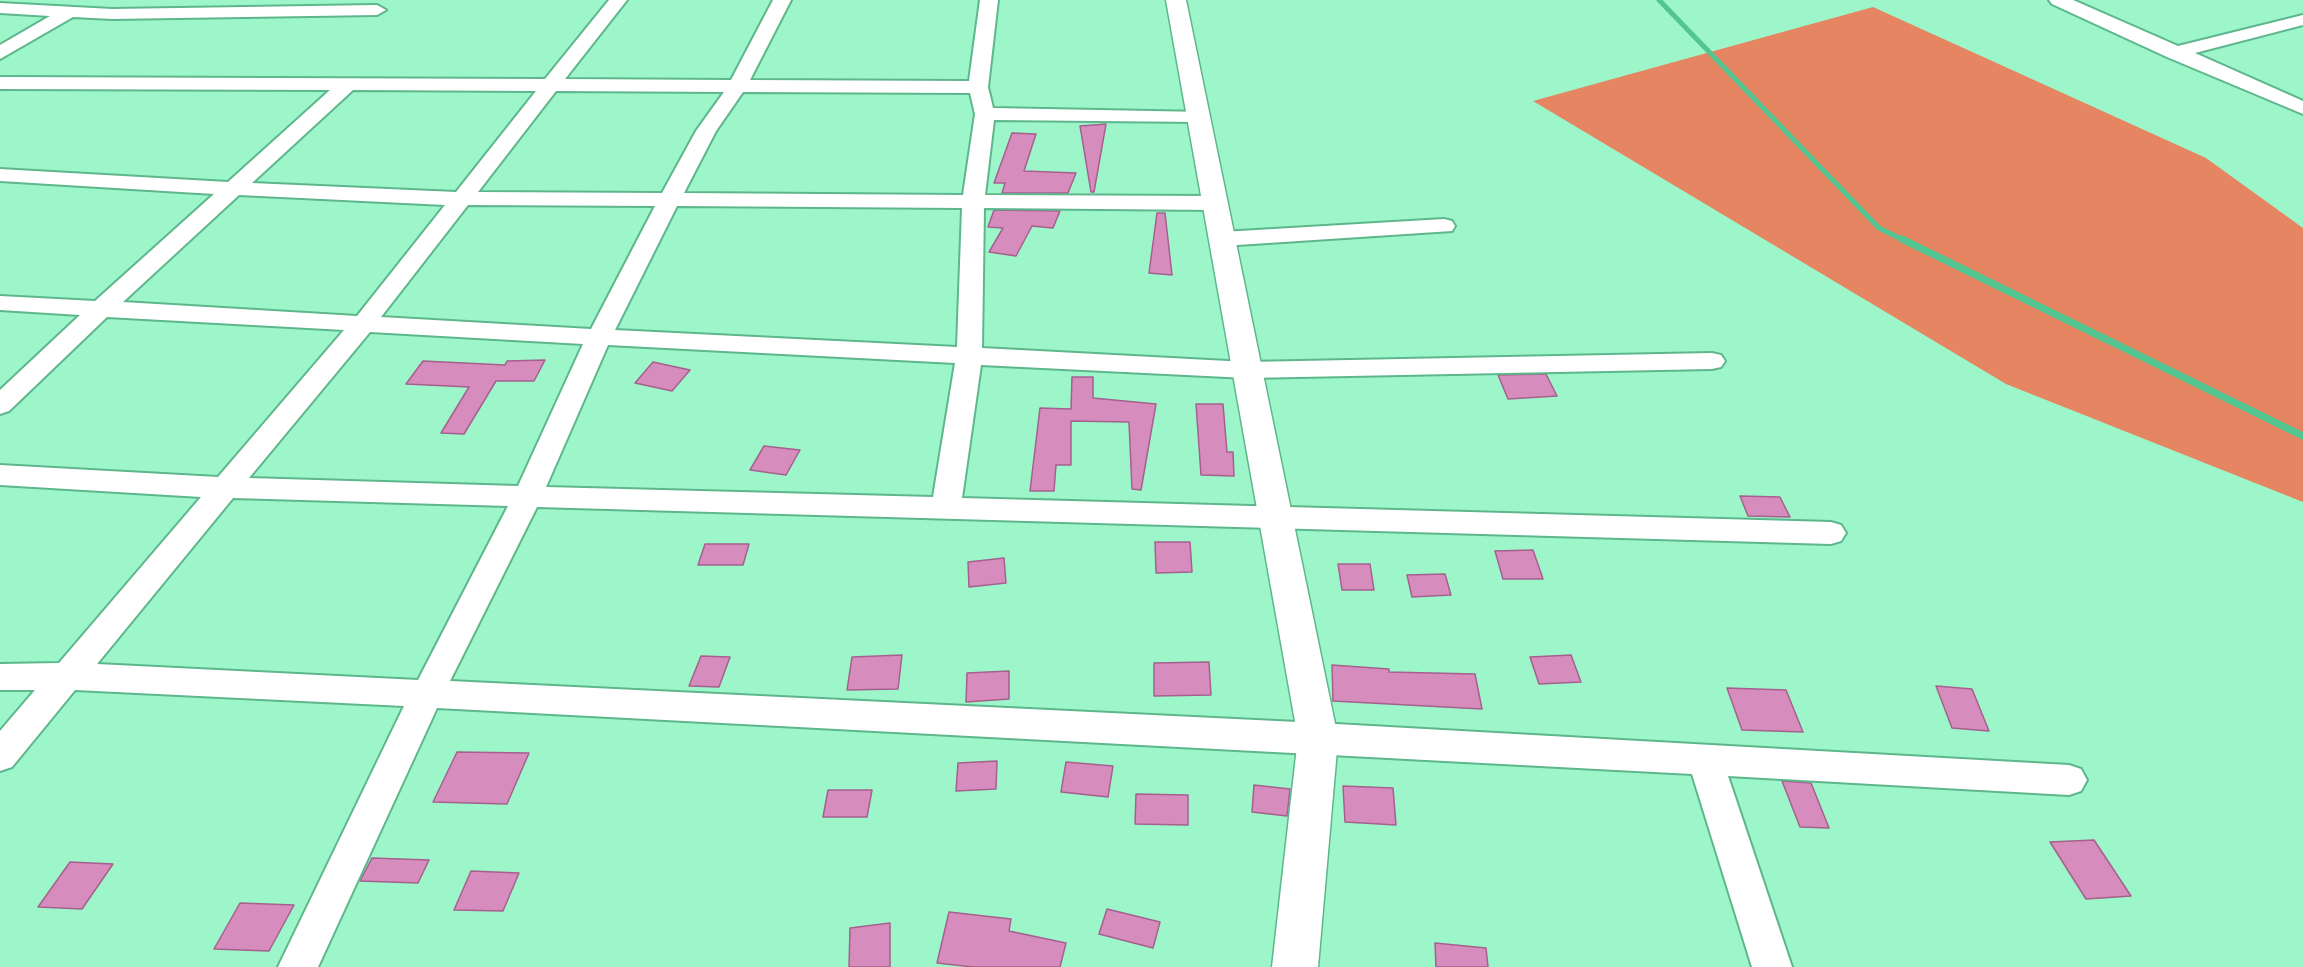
<!DOCTYPE html>
<style>
body{margin:0}
canvas{display:block;background:#9df6c9}
</style>
<canvas width="2303" height="967"></canvas>
<script>
const context = document.querySelector('canvas').getContext('2d');
context.lineJoin = 'round';
function fill(path, color) { context.fillStyle = color; context.fill(path, 'evenodd'); }
function trace(path, color, width, dash) { context.strokeStyle = color; context.lineWidth = width; context.lineCap = dash ? 'butt' : 'round'; context.setLineDash(dash || []); context.stroke(path); }
fill(new Path2D(`
 M1873 7 2206 158 2303 228V502L2006 384 1533 101Z`), '#e58561');
trace(new Path2D(`
 M1659 0 1879 228 1905 241`), '#53c591', 5);
trace(new Path2D(`
 M1902 239 2303 436`), '#53c591', 7);
const building = new Path2D(`
 M1106 124 1094 192H1091L1080 126Z
 M1012 133 1036 134 1024 171 1076 173 1068 193H1002L1005 183H994Z
 M994 210 1060 211 1053 228 1032 226 1016 256 989 252 1003 228 988 227Z
 M1157 213H1165L1172 275 1149 273Z
 M545 360 534 381H496L464 434 441 433 469 387 406 384 423 361 505 365 507 361Z
 M653 362 690 370 672 391 635 383Z
 M1546 374 1557 396 1508 399 1498 375Z
 M1072 377H1093V398L1156 404 1141 490 1132 489 1129 422 1071 421V465H1056L1054 491H1030L1040 408 1071 409Z
 M1196 404H1223L1227 452H1233L1234 476 1201 475Z
 M764 446 800 450 786 475 750 470Z
 M1740 496 1780 497 1790 517 1748 516Z
 M1155 542H1190L1192 572 1156 573Z
 M705 544H749L743 565H698Z
 M1533 550 1543 579H1503L1495 551Z
 M1004 558 1006 583 969 587 968 562Z
 M1338 564H1370L1374 590H1342Z
 M1445 574 1451 595 1412 597 1407 575Z
 M902 655 898 689 847 690 852 657Z
 M1571 655 1581 682 1539 684 1530 657Z
 M701 656 730 657 719 687 689 686Z
 M1209 662 1211 695 1154 696V663Z
 M1332 665 1389 669V672L1475 674 1482 709 1333 701Z
 M1009 671V699L966 702 967 673Z
 M1936 686 1972 689 1989 731 1952 728Z
 M1727 688 1786 690 1803 732 1742 730Z
 M457 752 529 753 507 804 433 802Z
 M997 761 996 789 956 791 958 763Z
 M1066 762 1113 766 1108 797 1061 792Z
 M1782 781 1811 783 1829 828 1800 827Z
 M1254 785 1290 789 1287 816 1252 812Z
 M1343 786 1393 788 1396 825 1345 822Z
 M828 790H872L867 817H823Z
 M1136 794 1188 795V825L1135 824Z
 M2094 840 2131 896 2086 899 2050 842Z
 M372 858 429 860 418 883 360 881Z
 M70 862 113 864 82 909 38 907Z
 M471 871 519 873 503 911 454 910Z
 M240 903 294 905 269 951 214 949Z
 M1107 909 1160 922 1153 948 1099 934Z
 M949 912 1011 919 1009 931 1066 943 1060 967H973L937 963Z
 M890 923V967H849L850 928Z
 M1435 943 1486 948 1488 967H1436Z`);
fill(building, '#d68cbc');
trace(building, '#a5608e', 1.5);
const street = new Path2D(`
 M609 0H627L565 79 731 80 773 0H791L750 80 969 81 980 0H998L988 87 993 108 1205 112 1208 116 1205 120 1198 122 994 120 985 195 1215 196 1223 198 1226 203 1223 208 1215 210 984 208 982 348 1247 362 1712 353 1721 355 1725 361 1721 367 1712 369 1247 378 981 365 962 498 1831 522 1841 525 1846 533 1841 541 1831 544 537 507 450 681 1318 723 2069 765 2081 769 2087 780 2081 791 2069 795 1728 776 1792 967H1752L1692 774 437 708 318 967H278L404 706 75 690 12 767 0 771V731L35 690H0V664L59 663 201 497 0 485V465L218 477 344 330 107 317 9 411 0 414V390L80 315 0 310V296L95 301 214 194 0 181V169L228 182 330 90 0 89V77L545 79ZM353 90 536 91 456 192 252 183ZM556 91 724 92 696 131 662 193 478 192ZM743 92 970 93 975 114 963 195 684 193 716 131ZM239 195 445 205 357 316 123 302ZM468 205 655 206 591 329 381 317ZM677 206 962 208 957 347 615 330ZM370 332 583 344 518 486 249 478ZM608 345 955 363 933 497 546 487ZM233 498 508 506 418 680 97 664Z
 M2049 0H2073L2178 46 2303 15V25L2195 53 2303 101V114L2167 57 2052 4Z
 M0 3 112 9 377 5 386 10 377 15 112 19 73 17 0 59V45L50 16 0 13Z
 M1444 219 1452 221 1455 226 1452 231 1222 246 1214 244 1211 239 1214 234 1222 232Z`);
const secondary = new Path2D(`
 M1166 0H1186L1338 738 1318 967H1272L1298 738Z`);
trace(street, '#5eb78c', 4);
trace(secondary, '#5eb78c', 3);
fill(street, '#fff');
fill(secondary, '#fff');
</script>
